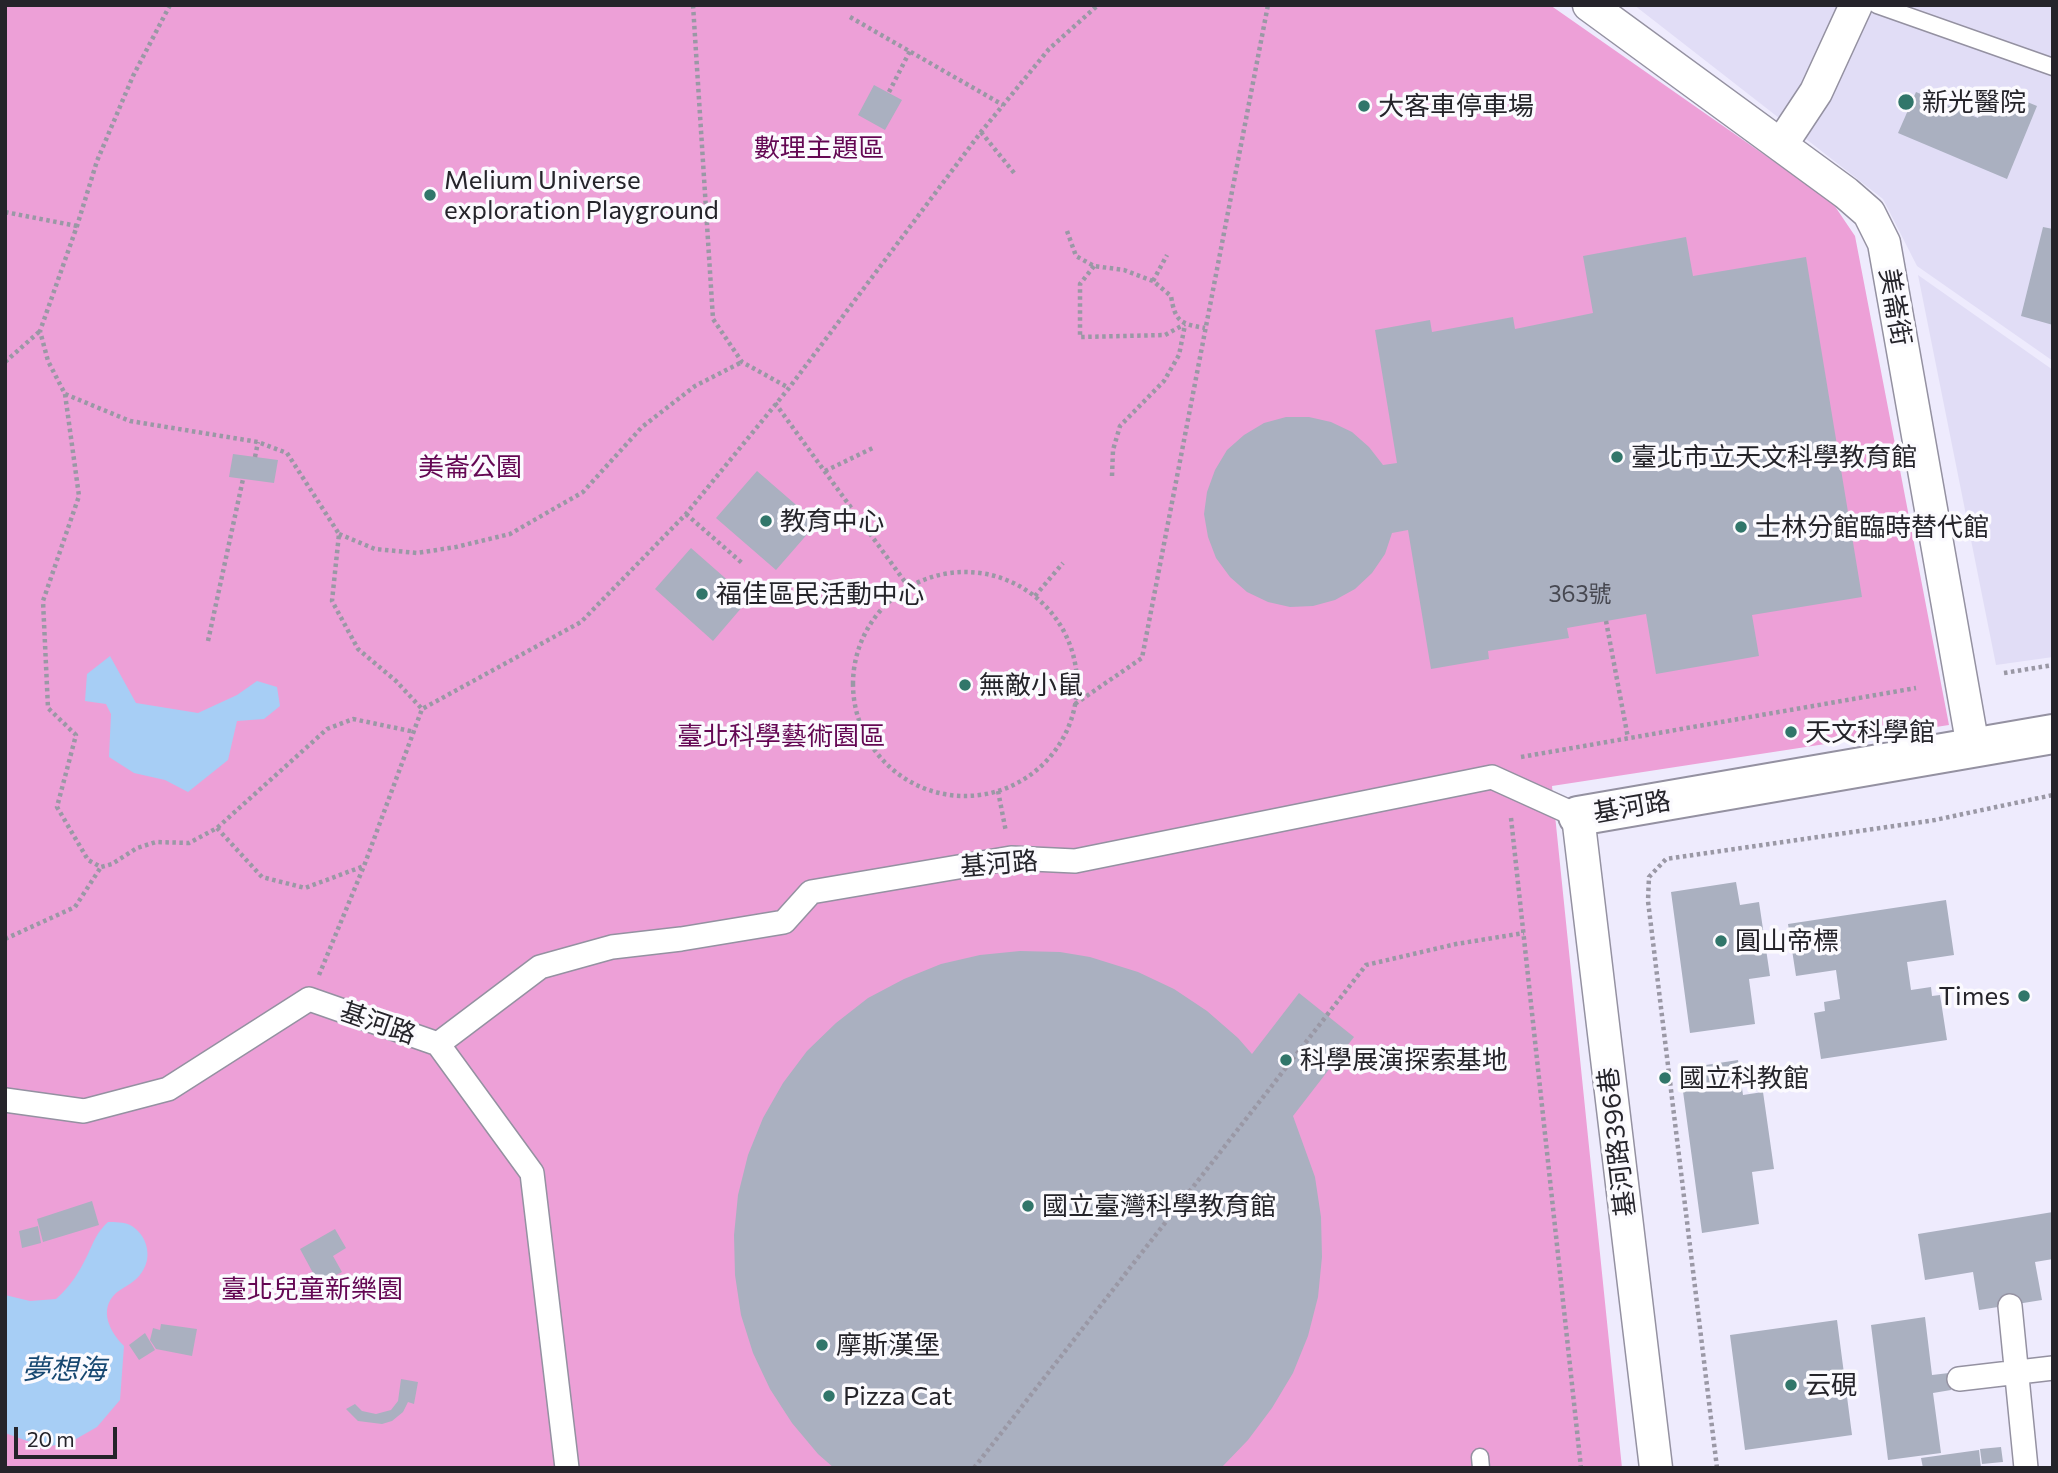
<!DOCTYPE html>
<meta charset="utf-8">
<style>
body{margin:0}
#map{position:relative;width:2058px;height:1473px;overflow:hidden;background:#eeebfd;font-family:Commissioner,sans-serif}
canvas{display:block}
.frame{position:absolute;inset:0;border:7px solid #25242a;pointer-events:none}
.scale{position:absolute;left:14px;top:1427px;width:103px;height:32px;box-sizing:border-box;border:4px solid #25242a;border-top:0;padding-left:9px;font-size:21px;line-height:24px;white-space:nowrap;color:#25242a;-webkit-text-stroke:5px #fbfafe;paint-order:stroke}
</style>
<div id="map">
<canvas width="2058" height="1473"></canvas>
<div class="frame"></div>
<div class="scale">20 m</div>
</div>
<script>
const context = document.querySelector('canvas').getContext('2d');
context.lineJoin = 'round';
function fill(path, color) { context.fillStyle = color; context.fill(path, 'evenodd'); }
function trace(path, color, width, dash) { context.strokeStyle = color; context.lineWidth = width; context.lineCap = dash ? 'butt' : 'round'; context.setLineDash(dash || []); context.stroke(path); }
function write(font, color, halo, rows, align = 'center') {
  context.font = font + ' Commissioner,"Noto Sans TC",sans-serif'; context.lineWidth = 7; context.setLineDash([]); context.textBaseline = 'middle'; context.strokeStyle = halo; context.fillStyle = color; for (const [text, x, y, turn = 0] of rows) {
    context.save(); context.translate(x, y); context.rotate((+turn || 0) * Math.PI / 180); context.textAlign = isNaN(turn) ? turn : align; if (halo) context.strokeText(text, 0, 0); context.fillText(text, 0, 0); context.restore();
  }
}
fill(new Path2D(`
 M1634 5H2053V361L1917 266 1883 199Z
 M1918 275 2053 370V657L1996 665Z`), '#e1ddf6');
fill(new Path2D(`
 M5 5H1550L1832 202 1855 236 1949 725 1552 786 1622 1468H5Z`), '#eda0d7');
fill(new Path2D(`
 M110 656 136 703 198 713 237 695 257 681 277 687 280 706 264 719 237 721 228 760 188 792 165 780 134 773 109 757 111 714 106 704 85 701 87 674Z
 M108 1222C115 1222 124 1222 130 1225 147 1234 153 1257 142 1272 136 1282 125 1286 116 1293 98 1310 110 1332 124 1346L120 1400 97 1427 69 1443 44 1447 5 1433V1295L30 1301 56 1299C70 1287 80 1271 88 1254 94 1241 97 1232 108 1222Z`), '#a7cef5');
fill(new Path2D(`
 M874 85 902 100 885 130 858 115Z
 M1991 87 2037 106 2007 179 1898 133 1916 92 1978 118Z
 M2043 227 2053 229V325L2021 316Z
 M1686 237 1693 276 1806 257 1862 597 1752 615 1759 656 1656 674 1646 614 1567 628 1569 638 1488 651 1489 659 1431 669 1408 530 1392 533 1385 554 1372 573 1355 589 1335 600 1313 606 1290 607 1268 602 1247 592 1230 577 1216 558 1208 537 1204 514 1207 492 1215 470 1227 450 1244 435 1264 423 1286 417H1309L1331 422 1352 432 1369 447 1383 465 1397 463 1375 330 1430 320 1432 332 1513 317 1515 329 1593 313 1583 256Z
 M233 454 278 460 274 483 229 477Z
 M757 471 817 523 776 570 716 518Z
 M691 548 749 599 713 641 655 589Z
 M1736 882 1740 905 1759 902 1770 976 1749 979 1755 1024 1690 1033 1671 892Z
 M1946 900 1954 955 1907 962 1911 990 1931 987 1932 996 1940 995 1947 1040 1821 1059 1814 1013 1825 1011 1824 1002 1840 999 1836 970 1796 976 1788 924Z
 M1020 951 1060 952 1090 957 1138 972 1174 989 1207 1011 1238 1038 1252 1054 1299 993 1354 1037 1293 1116 1315 1177 1321 1217 1322 1257 1318 1297 1308 1336 1293 1373 1272 1408 1248 1440 1221 1468H834L818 1454 792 1423 770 1389 753 1353 741 1315 735 1275 734 1235 738 1195 748 1155 763 1118 783 1083 807 1051 836 1023 868 998 904 979 941 964 980 955Z
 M1738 1060 1743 1095 1763 1092 1774 1169 1752 1172 1759 1224 1702 1233 1680 1069Z
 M92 1201 99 1225 43 1242 37 1219Z
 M2053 1212V1259L2035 1262 2042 1300 1979 1310 1973 1272 1925 1280 1918 1234Z
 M38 1226 41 1243 22 1248 19 1231Z
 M335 1229 346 1248 333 1256 342 1272 319 1284 300 1249Z
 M1925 1317 1932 1375 1949 1373 1951 1390 1933 1393 1941 1453 1888 1460 1871 1325Z
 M1837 1320 1852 1435 1745 1450 1730 1335Z
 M161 1324 197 1329 192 1356 156 1349 150 1340 153 1328 160 1330Z
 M145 1333 155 1350 139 1360 129 1345Z
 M401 1379 418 1382 414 1404 408 1402 403 1412 392 1421 382 1424 358 1421 346 1409 355 1404 362 1411 376 1414 391 1410 398 1401Z
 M2001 1447 2003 1462 1982 1464 1980 1449Z
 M1979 1450 1981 1468H1923L1921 1458Z`), '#aab0c0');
const service = new Path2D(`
 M1877 5 2053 67
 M1480 1457 1481 1468`);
const pedestrian = new Path2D(`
 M438 1044 532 1173 567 1468
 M5 1100 84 1111 168 1089 309 999 438 1044 540 967 612 947 681 939 784 922 811 892 1011 858 1075 861 1492 777 1578 816
 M2010 1306 2026 1468
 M1959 1379 2053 1368`);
const minor = new Path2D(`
 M1589 5 1846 193 1869 213 1884 243 1973 747
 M1781 145 1816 92 1856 5
 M1578 816 1656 1468`);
const tertiary = new Path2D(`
 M1578 816 2053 734`);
trace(service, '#9491a1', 19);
trace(pedestrian, '#9491a1', 26);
trace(minor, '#9491a1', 35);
trace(tertiary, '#9491a1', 42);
trace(new Path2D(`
 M170 5 133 76 97 161 77 226 40 331 48 361 65 394 130 421 258 442 287 453 339 534 332 601 358 649 396 681 422 709
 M693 5 713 319 742 362 789 388
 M850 17 1003 105
 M889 92 910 51
 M981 132 1015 174
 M5 212 77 226
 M1067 231 1076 256 1094 266 1124 270 1153 281 1171 296C1175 322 1181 324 1205 328
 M1094 266 1080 284V337L1165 335 1185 324
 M1153 281 1167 255
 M5 362 40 331
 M65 394 79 496 43 601 48 708 76 735 57 807 88 860 101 867 112 864 137 848 156 842 189 843 217 828 327 729 353 719 415 732
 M775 403 908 586
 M255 457 258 442
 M825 471 875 447
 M1112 476 1113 450 1120 426 1164 381 1179 355 1185 325
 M686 514 742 563
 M339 534 375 549 417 553 456 547 510 534 583 492 642 427 695 386 742 362
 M853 684a112 112 0 1 1 224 0a112 112 0 1 1-224 0Z
 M1035 596 1063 563
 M1606 621 1628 738
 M208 641 243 479
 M2004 673 2053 665
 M1075 704 1142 658 1268 5
 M1521 757 1916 688
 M998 791 1006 832
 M1511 818 1581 1468
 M217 828 262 877 305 888 364 866
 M5 939 75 907 101 867
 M319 975 364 866 422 709 581 622 686 514 789 388 981 132 1049 49 1098 5
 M974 1468 1366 965 1456 944 1524 933
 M1717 1468 1648 901 1649 877 1666 859 1935 820 2053 795`), '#9a98a5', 4.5, [3.5, 3.5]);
trace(service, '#fff', 16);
trace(pedestrian, '#fff', 23);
trace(minor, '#fff', 32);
trace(tertiary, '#fff', 38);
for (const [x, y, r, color] of [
 [1906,102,9,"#31766a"],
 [1364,106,7,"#31766a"],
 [430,195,7,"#31766a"],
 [1617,457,7,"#31766a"],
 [766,521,7,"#31766a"],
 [1741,527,7,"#31766a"],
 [702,594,7,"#31766a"],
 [965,685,7,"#31766a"],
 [1791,732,7,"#31766a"],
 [1721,941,7,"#31766a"],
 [2024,996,7,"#31766a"],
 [1286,1060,7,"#31766a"],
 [1665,1078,7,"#31766a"],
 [1028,1206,7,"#31766a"],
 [822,1345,7,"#31766a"],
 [1791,1385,7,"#31766a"],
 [829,1396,7,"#31766a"]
]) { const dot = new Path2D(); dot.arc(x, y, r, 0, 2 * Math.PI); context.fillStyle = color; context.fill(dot); trace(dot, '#fbfafe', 2.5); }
write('23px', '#464750', null, [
 ["363號",1580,594]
]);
write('26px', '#25242a', '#fbfafe', [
 ["新光醫院",1922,102],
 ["大客車停車場",1378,106],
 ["Melium Universe",444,180],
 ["exploration Playground",444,210],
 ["臺北市立天文科學教育館",1631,457],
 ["教育中心",780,521],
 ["士林分館臨時替代館",1755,527],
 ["福佳區民活動中心",716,594],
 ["無敵小鼠",979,685],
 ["天文科學館",1805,732],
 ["圓山帝標",1735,941],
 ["Times",2010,996,"right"],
 ["科學展演探索基地",1300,1060],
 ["國立科教館",1679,1078],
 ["國立臺灣科學教育館",1042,1206],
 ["摩斯漢堡",836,1345],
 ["云硯",1805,1385],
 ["Pizza Cat",843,1396]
], 'left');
write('26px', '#640753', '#fbfafe', [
 ["數理主題區",819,148],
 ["美崙公園",470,467],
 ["臺北科學藝術園區",781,736],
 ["臺北兒童新樂園",312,1289]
]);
write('26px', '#25242a', '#fbfafe', [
 ["美崙街",1895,307,80],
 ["基河路",1632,807,-10],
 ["基河路",999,864,-5],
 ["基河路",378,1023,19],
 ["基河路396巷",1617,1142,-97]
]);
write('italic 28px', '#174871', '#fbfafe', [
 ["夢想海",64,1370]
]);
</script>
